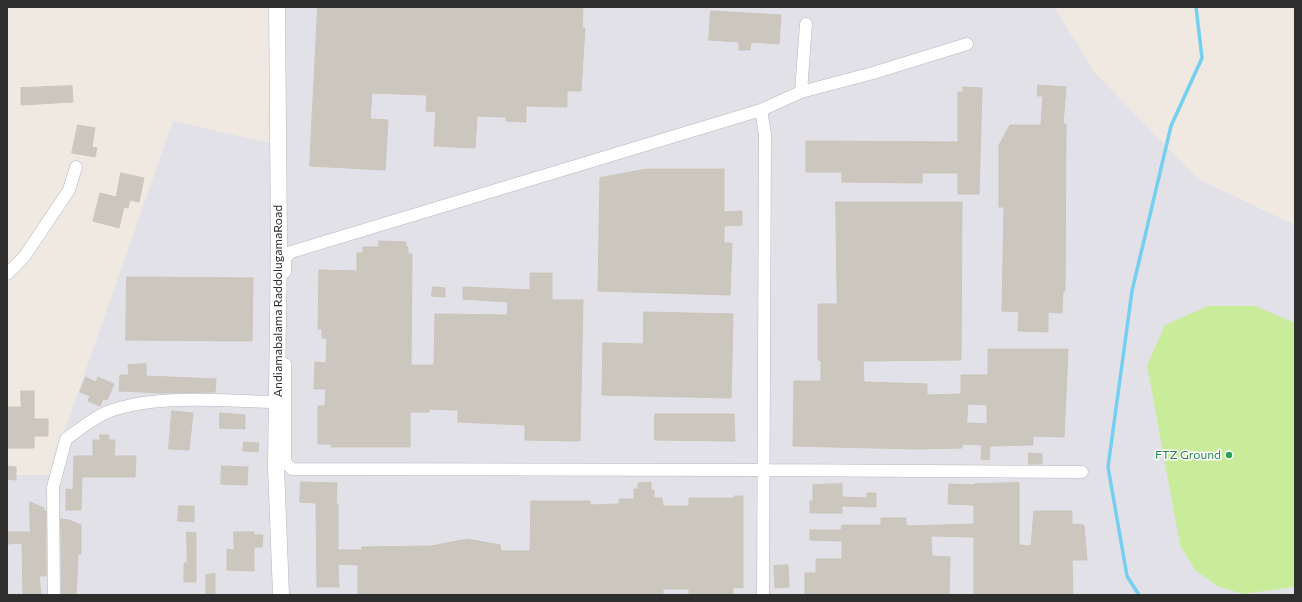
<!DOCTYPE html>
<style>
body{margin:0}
#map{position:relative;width:1302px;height:602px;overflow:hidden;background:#efe9e1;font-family:Commissioner,sans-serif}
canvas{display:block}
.frame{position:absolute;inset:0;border:8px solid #2e2e2e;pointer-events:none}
</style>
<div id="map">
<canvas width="1302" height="602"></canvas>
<div class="frame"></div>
</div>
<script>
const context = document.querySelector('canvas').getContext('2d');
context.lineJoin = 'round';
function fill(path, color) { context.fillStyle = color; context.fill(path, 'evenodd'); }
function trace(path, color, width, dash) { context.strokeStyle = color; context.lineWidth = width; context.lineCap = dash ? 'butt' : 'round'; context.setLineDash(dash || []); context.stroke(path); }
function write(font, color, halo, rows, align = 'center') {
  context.font = font + ' Commissioner,sans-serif'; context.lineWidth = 3; context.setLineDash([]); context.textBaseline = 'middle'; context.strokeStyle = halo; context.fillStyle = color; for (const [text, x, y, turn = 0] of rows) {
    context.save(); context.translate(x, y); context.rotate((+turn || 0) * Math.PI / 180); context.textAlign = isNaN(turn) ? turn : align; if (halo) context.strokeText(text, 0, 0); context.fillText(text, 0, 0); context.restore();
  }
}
fill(new Path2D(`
 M284 7H1054L1095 73 1198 179 1295 225V595H7V475H49L173 121 278 145Z`), '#e3e1e8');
fill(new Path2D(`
 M1208 306H1255L1295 323V584L1293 587 1243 594 1217 586 1195 570 1180 545 1147 365 1165 325Z`), '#c9ec9a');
trace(new Path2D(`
 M1139 595 1127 576 1108 467 1132 291 1171 126 1202 58 1196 7`), '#75cff0', 3.5);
const building = new Path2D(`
 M318 7H583L582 28H585L581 91H567V107L526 106V122L506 121V117L477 116 475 148 434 146 436 112 426 111 427 95 372 93 370 119 388 120 385 170 310 166Z
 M711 11 781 15 779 44 751 42 750 50H739V42L709 40Z
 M1038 85 1066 87 1063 124H1066L1065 291H1063L1062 313 1048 312V332L1018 331 1019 312 1002 311 1004 207H999V145L1010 125H1041L1043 96H1038Z
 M72 86 73 102 21 105V88Z
 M963 87 982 88 979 194H958V173H922V183L842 182V172H806V141L958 142V92H963Z
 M78 125 95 128 92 147 97 148 95 157 72 153Z
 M647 169H724V212L742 211V225L724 226V243H732L730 295 598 291 600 178Z
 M121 173 144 178 139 202 130 200 128 208 124 207 119 228 93 221 100 193 116 197Z
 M836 202H962L961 360 863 361 864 382 927 384V395L961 394V375H988V349H1068L1064 437 1033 436V445L990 446 989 460 981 459 982 445 962 444V448L916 449 793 446 794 381H821V361L818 360V304H837ZM968 404 987 405V424L967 423Z
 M379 241 406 242V247H408V254H412L411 365H434L435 314 507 315 508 302 463 299V287L530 290V273H552V300H583L580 441 525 440V425L458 422V410L429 409V412H410V447H331V444H318V406H325L326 389H314L315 362 326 363 327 338H322V329H318L319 270 357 271V253H363V247H379Z
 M127 277 253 278 252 341 126 340Z
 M433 287 445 288V297L432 296Z
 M644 312 733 314 731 398 602 395 603 343 643 344Z
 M146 364V376L216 379 215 392 162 393 119 391 120 375H129L128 365Z
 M86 377 96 382 98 377 114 384 107 400 103 399 100 406 88 401 90 396 80 392Z
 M21 391H34V419H48V436H34V448H7V407H21Z
 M172 411 193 413 189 450 169 449Z
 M220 413 245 415V429L220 428Z
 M655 414H734L735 441 655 440Z
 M100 435H109V440H115L114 456H136L135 477H82L81 510H66V489L73 490 74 456H93V440H100Z
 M244 442 259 443 258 452 243 451Z
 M1029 453 1042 454V464H1029Z
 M7 466 16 467V480L7 479Z
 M222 466 248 467 247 485 221 484Z
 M301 482 337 483 336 504H338V550H362V547L432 546 467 539 500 545 501 551H530L531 501H590V505L619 504V499H634V489H638V483L651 482V490H654V498H662L663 506H689V498H734V496H743V588L733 587V595H689V589H663V595H358V565L338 564 339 587H317L316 503 300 502Z
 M1019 483V545L1031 546 1034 511H1072V524L1084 525 1087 560H1072L1073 595H974V537L931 536 932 556 950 557 949 595H805V573H816V559H842V541L810 540V530H841L842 525H881V518H906V525L909 526 974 524V505L948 504 949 484 975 485V484Z
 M842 484V497L867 498V493H876V507L842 506V513H810V501H813V485Z
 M30 502 44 508V511H46V576H39L41 594 23 595 22 543 7 544V532H30Z
 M179 506H194V522L178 521Z
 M61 519 69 520 81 525V554H78L76 595H62Z
 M187 532 196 533V582H184V563H187Z
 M234 532H254V535H263L262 547H254V571L227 570V549L234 550Z
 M788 565 789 587 775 588 774 566Z
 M215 574V595H206V575Z`);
fill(building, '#cbc7bf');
trace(building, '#cbc5ba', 1);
const minor = new Path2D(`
 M801 92 806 24
 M761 110 801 92 873 73 967 44
 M285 272V258L291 252 761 110 765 134 763 595
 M7 274 24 257 69 190 76 167
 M285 364V462L292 469 764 470 1082 472
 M54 595 53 487 66 439C79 430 98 414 113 410 160 394 226 401 277 402`);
const tertiary = new Path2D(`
 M277 7 279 243 276 467 281 595`);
trace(minor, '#b4b7c1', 13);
trace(tertiary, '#b4b7c1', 17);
trace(minor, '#fff', 12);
trace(tertiary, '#fff', 16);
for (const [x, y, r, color] of [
 [1229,455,4,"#2e9e5b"]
]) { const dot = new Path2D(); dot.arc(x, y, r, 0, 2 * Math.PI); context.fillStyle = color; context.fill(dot); trace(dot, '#fff', 1.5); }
write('12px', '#2e2e2e', '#fff', [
 ["Andiamabalama RaddolugamaRoad",278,301,-90]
]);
write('12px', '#27864d', '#fff', [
 ["FTZ Ground",1221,455]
], 'right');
</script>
